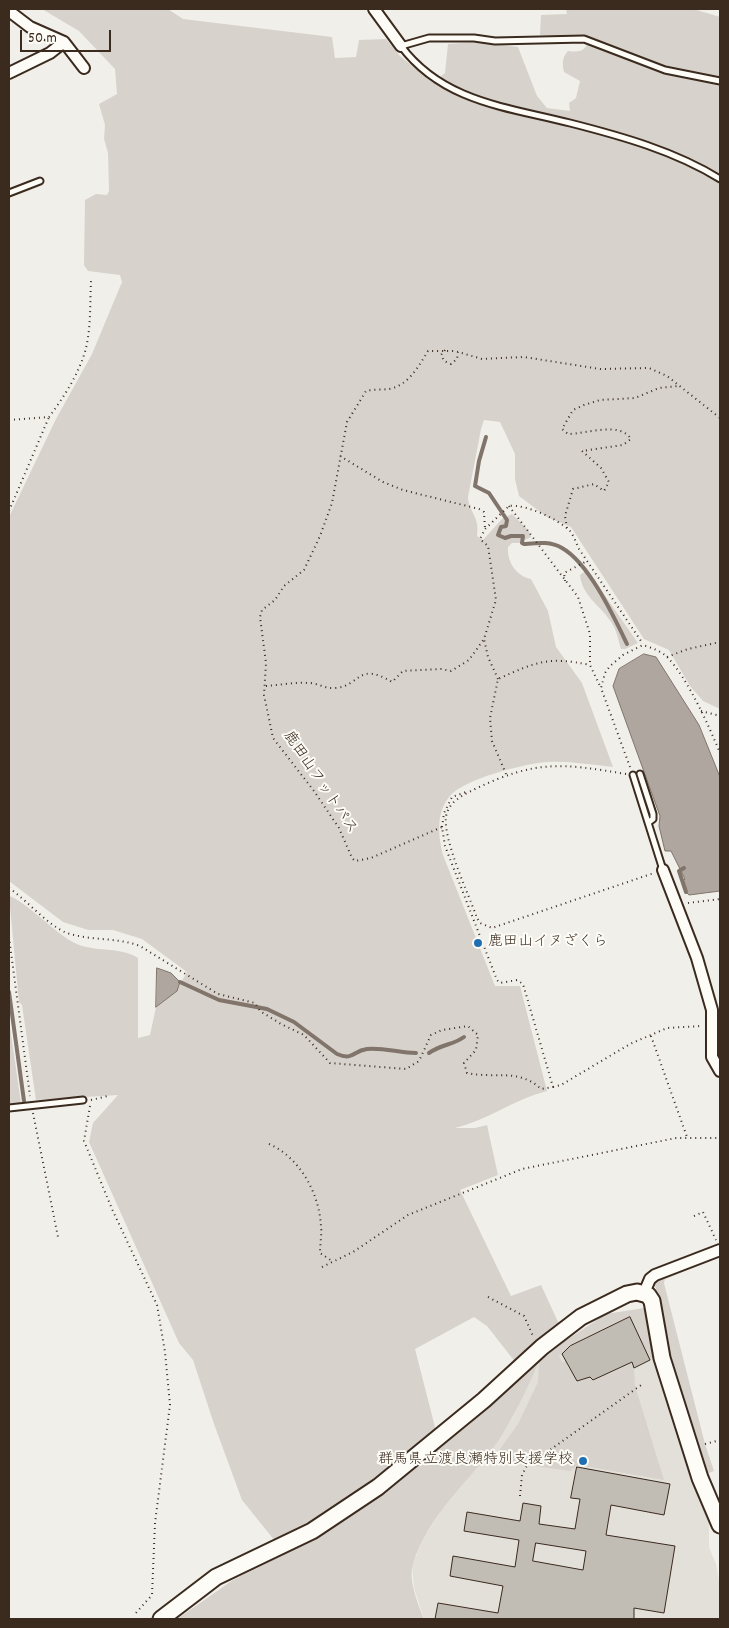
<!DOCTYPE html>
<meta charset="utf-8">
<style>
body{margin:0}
#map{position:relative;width:729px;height:1628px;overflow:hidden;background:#f1efea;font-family:Dekko,sans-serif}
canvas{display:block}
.frame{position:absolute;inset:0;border:10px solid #3b2a1e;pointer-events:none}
.scale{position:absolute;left:20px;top:30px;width:91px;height:22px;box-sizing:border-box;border:2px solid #3b2a1e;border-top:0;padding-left:6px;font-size:15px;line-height:18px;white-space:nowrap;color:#3b2a1e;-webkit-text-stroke:4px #fdfcf7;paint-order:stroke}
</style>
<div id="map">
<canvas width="729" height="1628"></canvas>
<div class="frame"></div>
<div class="scale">50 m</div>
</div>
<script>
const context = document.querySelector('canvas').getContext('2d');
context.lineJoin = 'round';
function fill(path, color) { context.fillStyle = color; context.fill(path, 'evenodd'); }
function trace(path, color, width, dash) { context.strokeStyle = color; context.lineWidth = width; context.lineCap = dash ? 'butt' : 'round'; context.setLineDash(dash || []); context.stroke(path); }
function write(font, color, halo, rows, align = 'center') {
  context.font = font + ' Dekko,"Klee One",sans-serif'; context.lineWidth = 4; context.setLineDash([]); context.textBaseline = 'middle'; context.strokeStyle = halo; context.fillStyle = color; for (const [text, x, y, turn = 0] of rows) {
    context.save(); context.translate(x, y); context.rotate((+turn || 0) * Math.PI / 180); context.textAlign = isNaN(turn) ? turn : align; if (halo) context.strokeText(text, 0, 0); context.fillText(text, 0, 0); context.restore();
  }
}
fill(new Path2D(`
 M645 1308 653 1359 684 1458 709 1518V1547L716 1564 720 1587V1619H424L414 1588 412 1566 423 1539 442 1510 498 1441 513 1417 540 1360 606 1314Z`), '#e3e0da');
fill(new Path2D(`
 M42 9H168L183 19 332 37 335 58 356 57 359 40 386 39 400 56 433 83 445 73 448 44 478 42 518 47 537 96 547 108 570 111 569 103 576 98 580 81 564 72C562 64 562 57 568 51 583 53 585 50 591 37L540 35 541 15 567 14 566 9H693L720 17V709L703 701 690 686 669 650 644 639 571 527 547 517 519 496 515 479V454L500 422 484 420 481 429 468 497C469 513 480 516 477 536L483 540 502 519 512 514 529 531 531 537 519 543H512L508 547C507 562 516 576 531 579L548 611 556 647 582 683 613 767C592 765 570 761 549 762 526 763 463 779 449 797 436 814 438 835 443 855L495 986H520L547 1091C515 1099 488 1120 455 1128H475L487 1125 498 1175 460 1190 511 1296 541 1285 559 1324 516 1363 487 1326 474 1317 415 1349 436 1431C385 1473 335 1514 275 1541L242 1500 214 1424 193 1360 179 1343 89 1142 93 1123 118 1095 36 1100 22 1005 19 1002 9 896C21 898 56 933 71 941 92 954 118 945 138 958V1038L150 1035 156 1007 176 991 187 972 142 939 113 930H88L63 922 9 881V517L56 419 92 354 122 282 120 275 88 271 84 265 85 200 96 194 107 195 109 191 108 153 104 139 105 125 99 104 117 94 115 69 79 31Z
 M587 570 638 643 625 649H621C618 639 616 627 609 619 598 604 582 595 580 575Z
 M9 1020 21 1103 9 1105Z
 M720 1255V1257L665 1279 664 1283 705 1444 714 1471 704 1475 668 1358 655 1284 659 1278Z
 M645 1308 654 1355 650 1360 629 1317 570 1345 565 1352 559 1355 562 1362 566 1361 577 1381 590 1377 594 1380 632 1362 634 1368 635 1386 664 1480 578 1465 570 1471 492 1460 518 1424 538 1382 539 1362C527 1389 515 1415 499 1440 470 1481 428 1515 413 1564 408 1580 418 1604 424 1619H177L233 1580 313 1540 386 1491 470 1424 504 1391 565 1341 606 1314Z`), '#d7d2cc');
const water = new Path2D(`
 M644 654 656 657 699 725 720 777V891L689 895 686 892 683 881 685 879 671 851H665L659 826 660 816 613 686 619 669Z
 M157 968 171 973 180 982 177 991 156 1007Z`);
fill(water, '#aea69f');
trace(water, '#80746b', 1);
trace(new Path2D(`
 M486 437 479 461 475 486 489 493 507 520 506 526 501 527 498 535 505 538 511 536H523L522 543 524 544C537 543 550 541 562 548 589 563 614 617 627 644
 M684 868 679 871 686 892
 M180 982 219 1000 267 1009 294 1022 337 1054C354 1061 352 1051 367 1049 382 1047 400 1053 416 1053
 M9 992 24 1101
 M720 1044 718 1051 720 1055
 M429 1053C442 1044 453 1045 464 1037`), '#80746b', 4);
const building = new Path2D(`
 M630 1317 650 1360 634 1368 632 1362 593 1380 590 1377 577 1381 562 1354 570 1346Z
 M577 1467 670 1484 664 1515 611 1505 606 1535 675 1546 664 1613 634 1608V1619H435L438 1603 498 1613 503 1586 450 1576 453 1556 515 1567 519 1540 464 1531 467 1512 520 1521 523 1503 541 1506 539 1524 575 1529 580 1499 571 1498ZM536 1543 586 1551 583 1570 533 1561Z`);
fill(building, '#c1bcb4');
trace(building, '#3b2a1e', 1);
const lane = new Path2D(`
 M720 81 665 70 584 39 495 41 474 38H429L401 46C443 102 507 107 570 123 621 136 675 151 720 179
 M9 193 40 181
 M640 774 653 814V819L649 822
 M633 775 663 870
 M9 1108 83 1100`);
const street = new Path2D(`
 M374 9 401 46
 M9 11 30 27 64 42 84 68
 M9 73 50 53 64 42
 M663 870 697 958 712 1010V1057L720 1071
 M644 1293 650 1279 655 1275 720 1250`);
const secondary = new Path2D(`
 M161 1619 216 1577 312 1531 378 1487 484 1400 542 1347 581 1317 627 1294 637 1292 648 1295 652 1301 662 1358 700 1478 720 1525`);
trace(lane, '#3b2a1e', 9);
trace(street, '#3b2a1e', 14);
trace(secondary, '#3b2a1e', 19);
trace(new Path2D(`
 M445 350 441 355 444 361 451 364 457 359 458 352
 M9 420 49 417C64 397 80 372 86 348 91 327 90 302 91 281
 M340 456 383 482 403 490 479 509 484 512 485 529
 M509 506 578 597 590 634V665L601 688
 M9 511 49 417
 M567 528 565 516 573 489 594 484 604 491 609 482 601 468 582 451 623 445 631 439C620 421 586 434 568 434L562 429 573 410 584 405 600 400 635 398 659 388 679 386
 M565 581 564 573 587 561
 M667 657 688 649 720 642
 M498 679 488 657 484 639 496 600 488 546 480 539 485 529 509 506C526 504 558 519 570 531 574 536 576 543 579 549L643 644
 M266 686C280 685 295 682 309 683 318 683 325 689 335 688 361 686 357 661 392 682L403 671 441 669 451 671 469 660 484 639
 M701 711 720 716
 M630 767 601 688 605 673 610 666 623 655 643 645C652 648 661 651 667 657 687 677 709 726 720 753
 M506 774 492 741 490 718 498 679C536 662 548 656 590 665
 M626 774C560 763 536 760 475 789 463 795 448 802 446 817 443 840 469 895 477 918L480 923 492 928 654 873
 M442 827 444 813 452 797 466 792
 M9 888C28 901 47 925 67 933 91 941 116 937 140 946L218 994 255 1003 260 1011 281 1024 304 1035 330 1063 406 1069 419 1061 431 1035 442 1030 468 1026 478 1035 476 1050 464 1063 467 1073C495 1079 519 1068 541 1089L553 1087 523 984 517 980 500 983 497 980 445 846 442 827 371 858 355 861 352 858 339 828 314 791 273 738 264 695 266 663 260 617 262 610 275 600 284 586 304 570 320 536 332 503 347 422 366 391C374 389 382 390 389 389 409 385 418 367 428 351H455L482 359 524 357 600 369 649 368 667 376 720 418
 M688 903 720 899
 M9 937 30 1096
 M651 1036 687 1137
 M553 1087 561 1085 630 1044 667 1028 701 1026
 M91 1100 108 1096
 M90 1106 84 1141 112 1209 157 1305 165 1352 170 1405 155 1523 152 1595 135 1614
 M33 1113 58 1237
 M269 1144C299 1157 319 1192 321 1226 322 1234 320 1244 320 1253L332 1261
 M694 1216 703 1212 716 1240
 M322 1267 353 1252 408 1215 522 1169 676 1138H720
 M488 1297 524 1316 533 1336
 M705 1444 720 1440
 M520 1496 522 1475 526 1467 644 1383`), '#3b2a1e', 2, [1, 4]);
trace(lane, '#fdfcf7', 5);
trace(street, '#fdfcf7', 10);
trace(secondary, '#fdfcf7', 15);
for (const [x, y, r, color] of [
 [478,943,5,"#1f6fb2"],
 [583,1461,5,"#1f6fb2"]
]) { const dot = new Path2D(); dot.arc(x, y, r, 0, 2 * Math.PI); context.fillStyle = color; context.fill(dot); trace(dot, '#fdfcf7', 2); }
write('15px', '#3b2a1e', '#fdfcf7', [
 ["鹿田山フットパス",319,783,56]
]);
write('15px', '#3b2a1e', '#fdfcf7', [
 ["鹿田山イヌざくら",488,943],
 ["群馬県立渡良瀬特別支援学校",573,1461,"right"]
], 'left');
</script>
